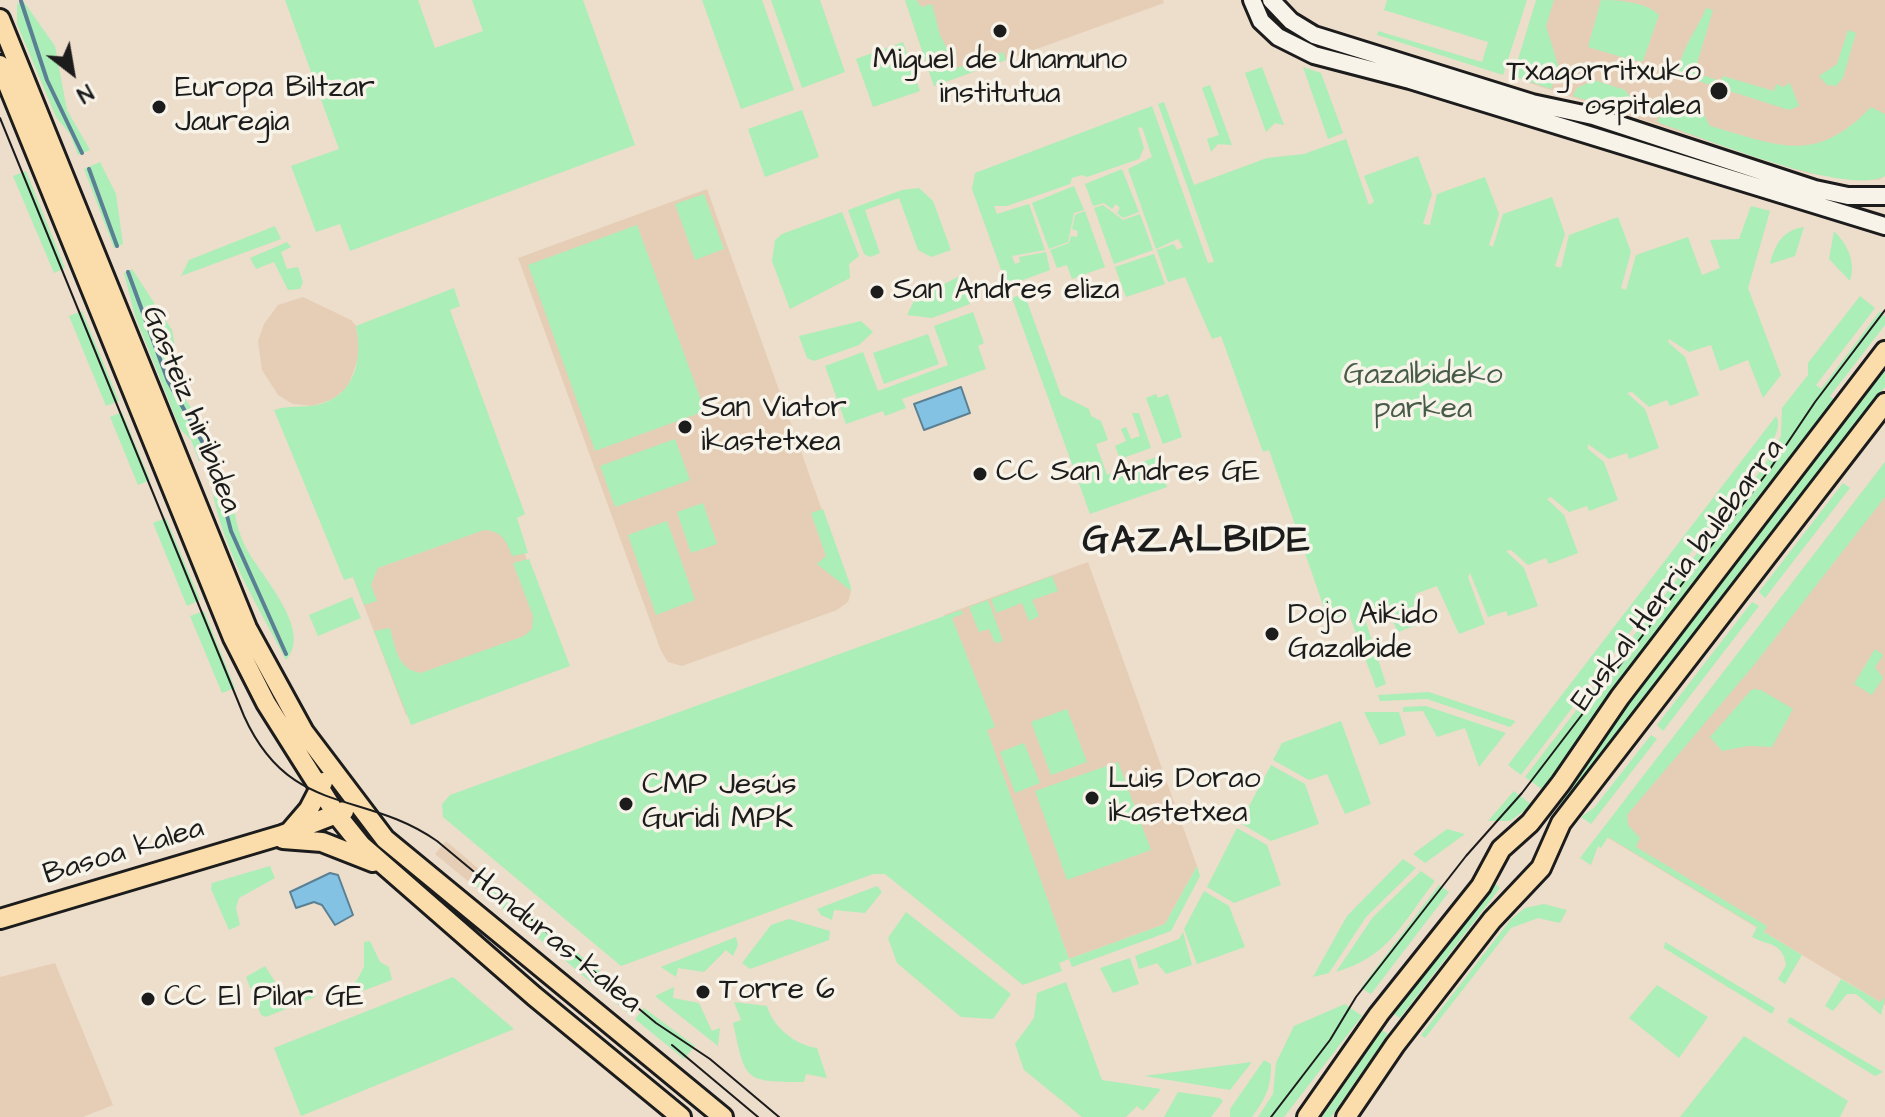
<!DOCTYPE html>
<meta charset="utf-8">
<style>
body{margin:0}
#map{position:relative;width:1885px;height:1117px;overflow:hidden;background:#edddcb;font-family:"Architects Daughter",sans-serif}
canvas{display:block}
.north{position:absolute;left:32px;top:32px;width:80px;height:80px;-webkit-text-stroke:6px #f7f3e8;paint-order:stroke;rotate:149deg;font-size:22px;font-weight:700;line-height:32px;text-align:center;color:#1c1c1c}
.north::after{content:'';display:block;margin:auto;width:28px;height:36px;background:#1c1c1c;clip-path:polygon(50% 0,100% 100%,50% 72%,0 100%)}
</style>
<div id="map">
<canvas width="1885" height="1117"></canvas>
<div class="north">N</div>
</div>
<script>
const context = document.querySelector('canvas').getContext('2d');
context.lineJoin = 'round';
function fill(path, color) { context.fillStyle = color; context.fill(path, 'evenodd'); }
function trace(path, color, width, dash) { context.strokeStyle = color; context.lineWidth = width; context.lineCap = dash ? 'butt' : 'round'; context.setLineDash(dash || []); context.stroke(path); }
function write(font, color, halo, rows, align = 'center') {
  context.font = font + ' "Architects Daughter",sans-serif'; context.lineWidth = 7; context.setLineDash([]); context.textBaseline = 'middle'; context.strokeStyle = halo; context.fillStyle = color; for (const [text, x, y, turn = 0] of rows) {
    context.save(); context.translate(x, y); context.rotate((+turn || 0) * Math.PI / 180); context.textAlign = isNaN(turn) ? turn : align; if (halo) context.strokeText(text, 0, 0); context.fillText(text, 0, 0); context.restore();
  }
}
fill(new Path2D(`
 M905 0H1163L1164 3 934 86Z
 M1548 0H1885V176L1879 180 1850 179 1806 173 1523 81Z
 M707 189 851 591 848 602 837 610 682 666 668 662 661 651 518 258Z
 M303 297 351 320 356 326 360 353 348 387 333 399 313 406 293 404 278 395 262 370 258 341 264 324 278 305Z
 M1885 462V1005L1600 833Z
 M512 519 563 658 406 715 353 577Z
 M1088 562 1197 866 1165 924 1069 959 944 615Z
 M446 841 486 875 475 887 435 854Z
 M55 963 113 1105 83 1117H0V977Z`), '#e6ceb6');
fill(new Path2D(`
 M285 0H418L435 48 483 31 472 0H583L635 145 350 251 340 224 316 232 291 166 339 149Z
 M702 0H762L794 90 741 109Z
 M771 0H820L845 72 802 88Z
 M905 0H917L921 7 932 4 940 35 957 68 1003 52 1006 60 934 86Z
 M1387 0H1527L1503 75 1377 35 1378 31 1482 62 1488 42 1384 10Z
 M1536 0H1554L1546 26 1558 65 1551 89 1513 76Z
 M1601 0C1619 0 1646 2 1659 15L1643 61H1635L1588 47Z
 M24 2 55 46 67 110 90 150 78 155 70 134 56 117 17 24V4Z
 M1706 8 1713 10 1696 67 1700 68 1698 74 1721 81 1723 76 1774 91 1776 84 1783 87 1790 83 1799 106 1789 110 1679 75C1679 49 1698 30 1706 8Z
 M1848 30 1856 33 1843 78 1836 86 1827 85 1819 76 1837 64Z
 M903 42 920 91 873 107 856 59Z
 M1262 67 1284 125 1275 123 1266 132 1245 73Z
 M1303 67 1321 73 1343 133 1328 139Z
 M1594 80 1625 90 1630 97 1629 113 1573 96 1577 88Z
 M1210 85 1232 145 1218 144 1211 152 1207 139 1219 135 1202 88Z
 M1164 102 1194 185 1267 158 1304 154 1346 139 1369 205 1374 202 1364 176 1418 156 1432 194 1423 224 1430 225 1437 194 1485 177 1499 214 1489 245 1493 247 1503 214 1552 197 1565 234 1555 266 1561 268 1569 235 1618 217 1631 252 1621 288 1626 290 1636 255 1688 237 1702 275 1720 268 1710 240 1739 239 1751 206 1770 211 1748 288 1781 375 1763 398 1748 360 1720 371 1711 345 1689 352 1669 339 1668 342 1685 357 1699 395 1670 406 1667 400 1649 407 1632 392 1627 393 1645 409 1659 448 1629 459 1627 453 1609 459 1588 444V449L1604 462 1618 500 1589 511 1587 506 1569 512 1551 497 1547 499 1564 515 1578 553 1549 564 1546 558 1528 565 1511 550 1506 551 1524 568 1538 606 1508 616 1506 611 1488 617 1470 573 1468 577 1485 624 1459 634 1437 586 1415 594 1425 622 1398 632 1385 605 1363 613 1386 684 1376 688 1350 617 1330 625 1269 450 1263 452 1221 336 1212 339 1185 277 1168 282 1157 250 1174 244 1177 250 1183 247 1178 239 1156 249 1128 169 1152 157 1142 127 1138 128 1144 148 1139 159 1087 177 1082 175 1072 178 1070 184 1007 206H994L997 214 1029 204 1045 250 1012 256 1015 264 1020 262 1019 257 1046 252 1050 270 1007 286 972 189 975 173 1152 106 1208 263 1214 262 1158 104Z
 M1674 104 1703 113 1710 126C1778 145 1815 166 1871 107L1885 114V176C1847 197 1700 137 1657 122L1664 106Z
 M802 110 819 157 765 177 748 129Z
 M100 162 116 194 123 244 114 248 84 169Z
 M1122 169 1139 212 1123 218 1117 213 1120 208 1116 204 1112 209 1104 203 1093 206 1085 184Z
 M26 171 65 268 54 273 13 176Z
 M1074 186 1084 210 1074 213 1068 242 1049 249 1032 203Z
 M919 188 933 201 951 250 931 257 918 250 899 198 865 210 880 253 870 257 864 254 848 210 902 190Z
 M704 194 724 249 695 260 675 204Z
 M1103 205 1123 220 1140 214 1153 250 1114 264 1094 208Z
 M1085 211 1105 267 1072 279 1067 265 1057 268 1050 250 1069 243 1071 236 1077 237 1078 231 1072 229 1075 215Z
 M842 212 859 256 849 264 850 278 790 309 772 261 775 240 782 234Z
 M637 225 705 411 595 451 528 265Z
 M275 226 281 239 181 276 189 260Z
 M1804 227 1795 256 1770 264C1775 244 1783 230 1804 227Z
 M1834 231C1848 245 1856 262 1850 281L1829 259Z
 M287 242 291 247 281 252 287 269 298 267 303 282 300 289 288 290 274 262 256 269 250 258Z
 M1154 254 1165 284 1126 297 1115 267Z
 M132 269 172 330 184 397 219 450 199 461 191 440 180 429 135 316 124 273Z
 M960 276 970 304 932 318 907 315 915 299Z
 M454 288 460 306 450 310 525 514 517 518 528 553 512 556C506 540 502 531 484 530L378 568 371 585 377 601 364 605 353 577 344 580 274 410C289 405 303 408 317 405 355 396 363 360 356 326Z
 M1031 291 1025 296 1061 395 1089 409 1091 416 1101 421 1108 440 1096 444 1107 475 1156 457 1167 487 1090 514 1012 298Z
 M1860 296 1875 308 1816 385 1821 389 1880 311 1885 316V325L1830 396 1835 400 1600 707 1543 790 1525 777 1764 466 1781 436 1782 408 1808 375V363Z
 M82 311 119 401 106 406 69 316Z
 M973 312 984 343 978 346 986 369 902 399 906 408 885 416 883 411 846 424 825 366 863 352 878 391 948 365 934 326Z
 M861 321 873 332 859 345 814 361 807 358 799 336Z
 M928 334 939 364 884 384 873 353Z
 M1885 366V387L1563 805 1558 802 1620 712Z
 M1156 394 1158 398 1168 394 1182 437 1163 444 1146 398Z
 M122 412 150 480 138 485 110 417Z
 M1132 413H1139L1151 448 1120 459 1115 446 1126 441 1121 429 1126 427 1131 439 1140 436Z
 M1776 416C1784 429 1767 450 1758 464L1521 775 1508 765Z
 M675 439 690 480 615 507 600 466Z
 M1885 462V497L1754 665 1627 815 1628 825 1640 838 1636 847 1767 926 1764 932 1802 955 1785 984 1778 979 1786 965C1782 941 1768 946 1752 937L1757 927 1608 837 1601 848 1598 846 1591 865 1580 858Z
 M232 483C233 504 235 524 244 544 256 571 315 629 286 660 257 604 224 553 212 490Z
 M1843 483 1850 488 1765 598 1759 592Z
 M703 503 717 544 691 553 677 512Z
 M823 509 851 587V591L817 564 826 556 811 513Z
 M166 518 200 600 187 606 153 523Z
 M667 521 695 600 656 615 628 535Z
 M529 559 570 666 411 725 374 631 390 628C396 649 397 669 421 673L524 636 532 629 533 616 513 563Z
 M1052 576 1058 591 1032 600 1039 616 1029 621 1022 603 996 613 991 599Z
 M352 597 361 618 318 636 309 615Z
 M988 600 1003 641 995 643 989 629 979 632 969 607Z
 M1752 602 1759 606 1663 731 1657 725Z
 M961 610 963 614 952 618 995 727 987 730 1069 959 1165 924 1197 866 1200 876 1171 931 1072 967 1069 959 1059 963 1062 971 1023 985 885 874H873L621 966 443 817 442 804 450 795Z
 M204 611 235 688 222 693 190 616Z
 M1875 649 1883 655 1875 667 1883 678 1872 695 1854 684Z
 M1752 689 1761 690 1793 709 1772 747 1748 746 1722 751 1710 737Z
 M1429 692 1515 721V722L1510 727 1427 699 1380 701 1378 695Z
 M1426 706 1506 733 1479 767 1465 728 1437 737 1423 711 1403 712V707Z
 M1067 709 1087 762 1051 775 1031 722Z
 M1364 712H1399L1406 735 1380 745Z
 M1341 721 1371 804 1345 814 1327 774 1309 780 1273 760 1282 743Z
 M1651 735 1657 739 1591 824 1581 817 1594 808Z
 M1024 743 1040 783 1015 793 1000 752Z
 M1118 762 1151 850 1067 880 1035 791Z
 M1271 765 1305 784 1319 824 1271 841 1240 823Z
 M1514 791 1532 805 1510 821H1488Z
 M1237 828 1267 845 1281 885 1234 903 1207 887Z
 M1447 829 1465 834 1425 863 1413 854Z
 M1403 859 1416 868 1366 917 1329 973 1313 977 1347 916Z
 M270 866 275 878 239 898 236 908 240 925 229 930 211 889 212 883Z
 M1421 871 1435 881C1402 923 1390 956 1336 972L1373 917Z
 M485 876 636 1002 628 1013 476 886Z
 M1495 883 1500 888 1400 1018 1394 1014Z
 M1439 885 1449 892 1371 994 1361 988Z
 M877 886 882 892 865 913 834 910 832 920 821 915 817 909Z
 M1204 891 1229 906 1245 947 1197 964 1184 929Z
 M1544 904 1567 910 1560 923 1538 918 1511 928 1425 1038 1421 1035 1511 919 1525 908Z
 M906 912 1011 994 993 1019 961 1017 897 963 888 938Z
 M789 919 830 931 829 940 750 969 742 963 771 925Z
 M1183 932 1192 965 1166 974 1157 963 1139 969 1135 956 1179 939Z
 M736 937 738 945 733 956 726 950 704 972 678 968 676 977 661 967Z
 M370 941 380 962 389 967 392 980 346 997 343 992 357 980 364 967V942Z
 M1665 942 1775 1008 1772 1014 1664 948Z
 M1130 958 1139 984 1113 993 1100 968Z
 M265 966 281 991 297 993 313 987 315 997 266 1017 261 1015 246 977Z
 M453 977 514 1029 301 1116 274 1048Z
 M1841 979 1880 1002 1885 998 1881 1015 1856 994H1847L1833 1011 1825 1006Z
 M1066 982 1102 1080 1161 1089 1143 1111 1137 1106 1126 1117H1082L1024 1070 1015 1044 1034 1018 1037 993Z
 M1657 985 1708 1017 1679 1058 1629 1018Z
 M674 987 673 998 699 1003 712 1031 720 1028 718 1046 655 996Z
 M734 1002 767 1006C773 1027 795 1045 817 1048L827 1078 806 1074 804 1082C743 1082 746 1081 733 1023L741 1020Z
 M1345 1004 1362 1016 1284 1117H1258L1273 1094 1276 1063 1294 1026Z
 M644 1008 695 1046 684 1059 635 1019Z
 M1790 1017 1883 1072 1875 1076 1787 1022Z
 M1382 1030 1388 1034 1331 1117H1322Z
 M1744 1036 1848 1101 1840 1117H1680Z
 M1264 1060 1271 1064C1271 1087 1266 1098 1252 1117H1230V1109Z
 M1252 1062 1230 1090 1144 1076Z
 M1178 1092 1220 1098 1223 1101 1211 1117H1164Z`), '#abeeb8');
const water = new Path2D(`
 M961 387 970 413 924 430 914 404Z
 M330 873 338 875 353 915 335 925 322 905 314 902 296 908 290 892Z`);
fill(water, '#84c2e4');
trace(water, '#5a8094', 2);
trace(new Path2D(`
 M21 1 47 80 82 153
 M89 169 117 246
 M128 272 168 381 208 452
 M220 489 231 531 286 654`), '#5a8094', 4);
const secondary = new Path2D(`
 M1252 0 1261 21 1278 37 1314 55 1410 80 1885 226
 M1271 0 1291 21 1314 35 1532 103 1593 116 1815 189 1848 196H1885`);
const primary = new Path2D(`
 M0 19 247 628 304 732 385 839 723 1117
 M0 65 233 638 266 703 336 814 361 845 534 996 681 1117
 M291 830 309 809 323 782
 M283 839 322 842 373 862
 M0 919 282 835 344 811
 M1307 1117 1379 1014 1481 886 1501 849 1530 823 1561 783 1620 697 1885 351
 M1346 1117 1395 1045 1492 920 1541 868 1561 823 1885 403`);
trace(secondary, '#1c1c1c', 22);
trace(primary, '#1c1c1c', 24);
trace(secondary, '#f7f3e8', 16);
trace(primary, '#faddab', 18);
trace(new Path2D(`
 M0 118 244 716C290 818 363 789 437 841L656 1023 710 1059 779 1117
 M672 1045 758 1117
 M1271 1117 1330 1040 1356 997 1466 856 1522 793 1770 469 1815 402 1885 310`), '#1c1c1c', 2);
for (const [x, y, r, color] of [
 [1000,31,8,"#1c1c1c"],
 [1719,91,10,"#1c1c1c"],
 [159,107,8,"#1c1c1c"],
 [877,292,8,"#1c1c1c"],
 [685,427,8,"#1c1c1c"],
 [980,474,8,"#1c1c1c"],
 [1272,634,8,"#1c1c1c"],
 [1092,798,8,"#1c1c1c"],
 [626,804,8,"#1c1c1c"],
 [703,992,8,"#1c1c1c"],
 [148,999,8,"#1c1c1c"]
]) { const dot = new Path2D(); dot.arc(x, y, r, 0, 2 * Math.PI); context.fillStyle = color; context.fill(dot); trace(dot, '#f7f3e8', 3); }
write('30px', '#1c1c1c', '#f7f3e8', [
 ["Miguel de Unamuno",1000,62,"center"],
 ["institutua",1000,96,"center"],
 ["Txagorritxuko",1701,74,"right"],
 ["ospitalea",1701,108,"right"],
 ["Europa Biltzar",175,90],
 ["Jauregia",175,124],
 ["San Andres eliza",893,292],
 ["San Viator",701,410],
 ["ikastetxea",701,444],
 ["CC San Andres GE",996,474],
 ["Dojo Aikido",1288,617],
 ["Gazalbide",1288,651],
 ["Luis Dorao",1108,781],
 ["ikastetxea",1108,815],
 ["CMP Jesús",642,787],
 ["Guridi MPK",642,821],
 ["Torre 6",719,992],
 ["CC El Pilar GE",164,999]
], 'left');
write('30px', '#475b4b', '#f7f3e8', [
 ["Gazalbideko",1423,377],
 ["parkea",1423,411]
]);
write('30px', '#1c1c1c', '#f7f3e8', [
 ["Gasteiz hiribidea",190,410,68],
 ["Euskal Herria bulebarra",1679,576,-53],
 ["Basoa kalea",124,853,-17],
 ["Honduras kalea",555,942,39]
]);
context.letterSpacing = '2px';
write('bold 38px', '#1c1c1c', '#f7f3e8', [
 ["GAZALBIDE",1197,543]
]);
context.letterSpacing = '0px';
</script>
